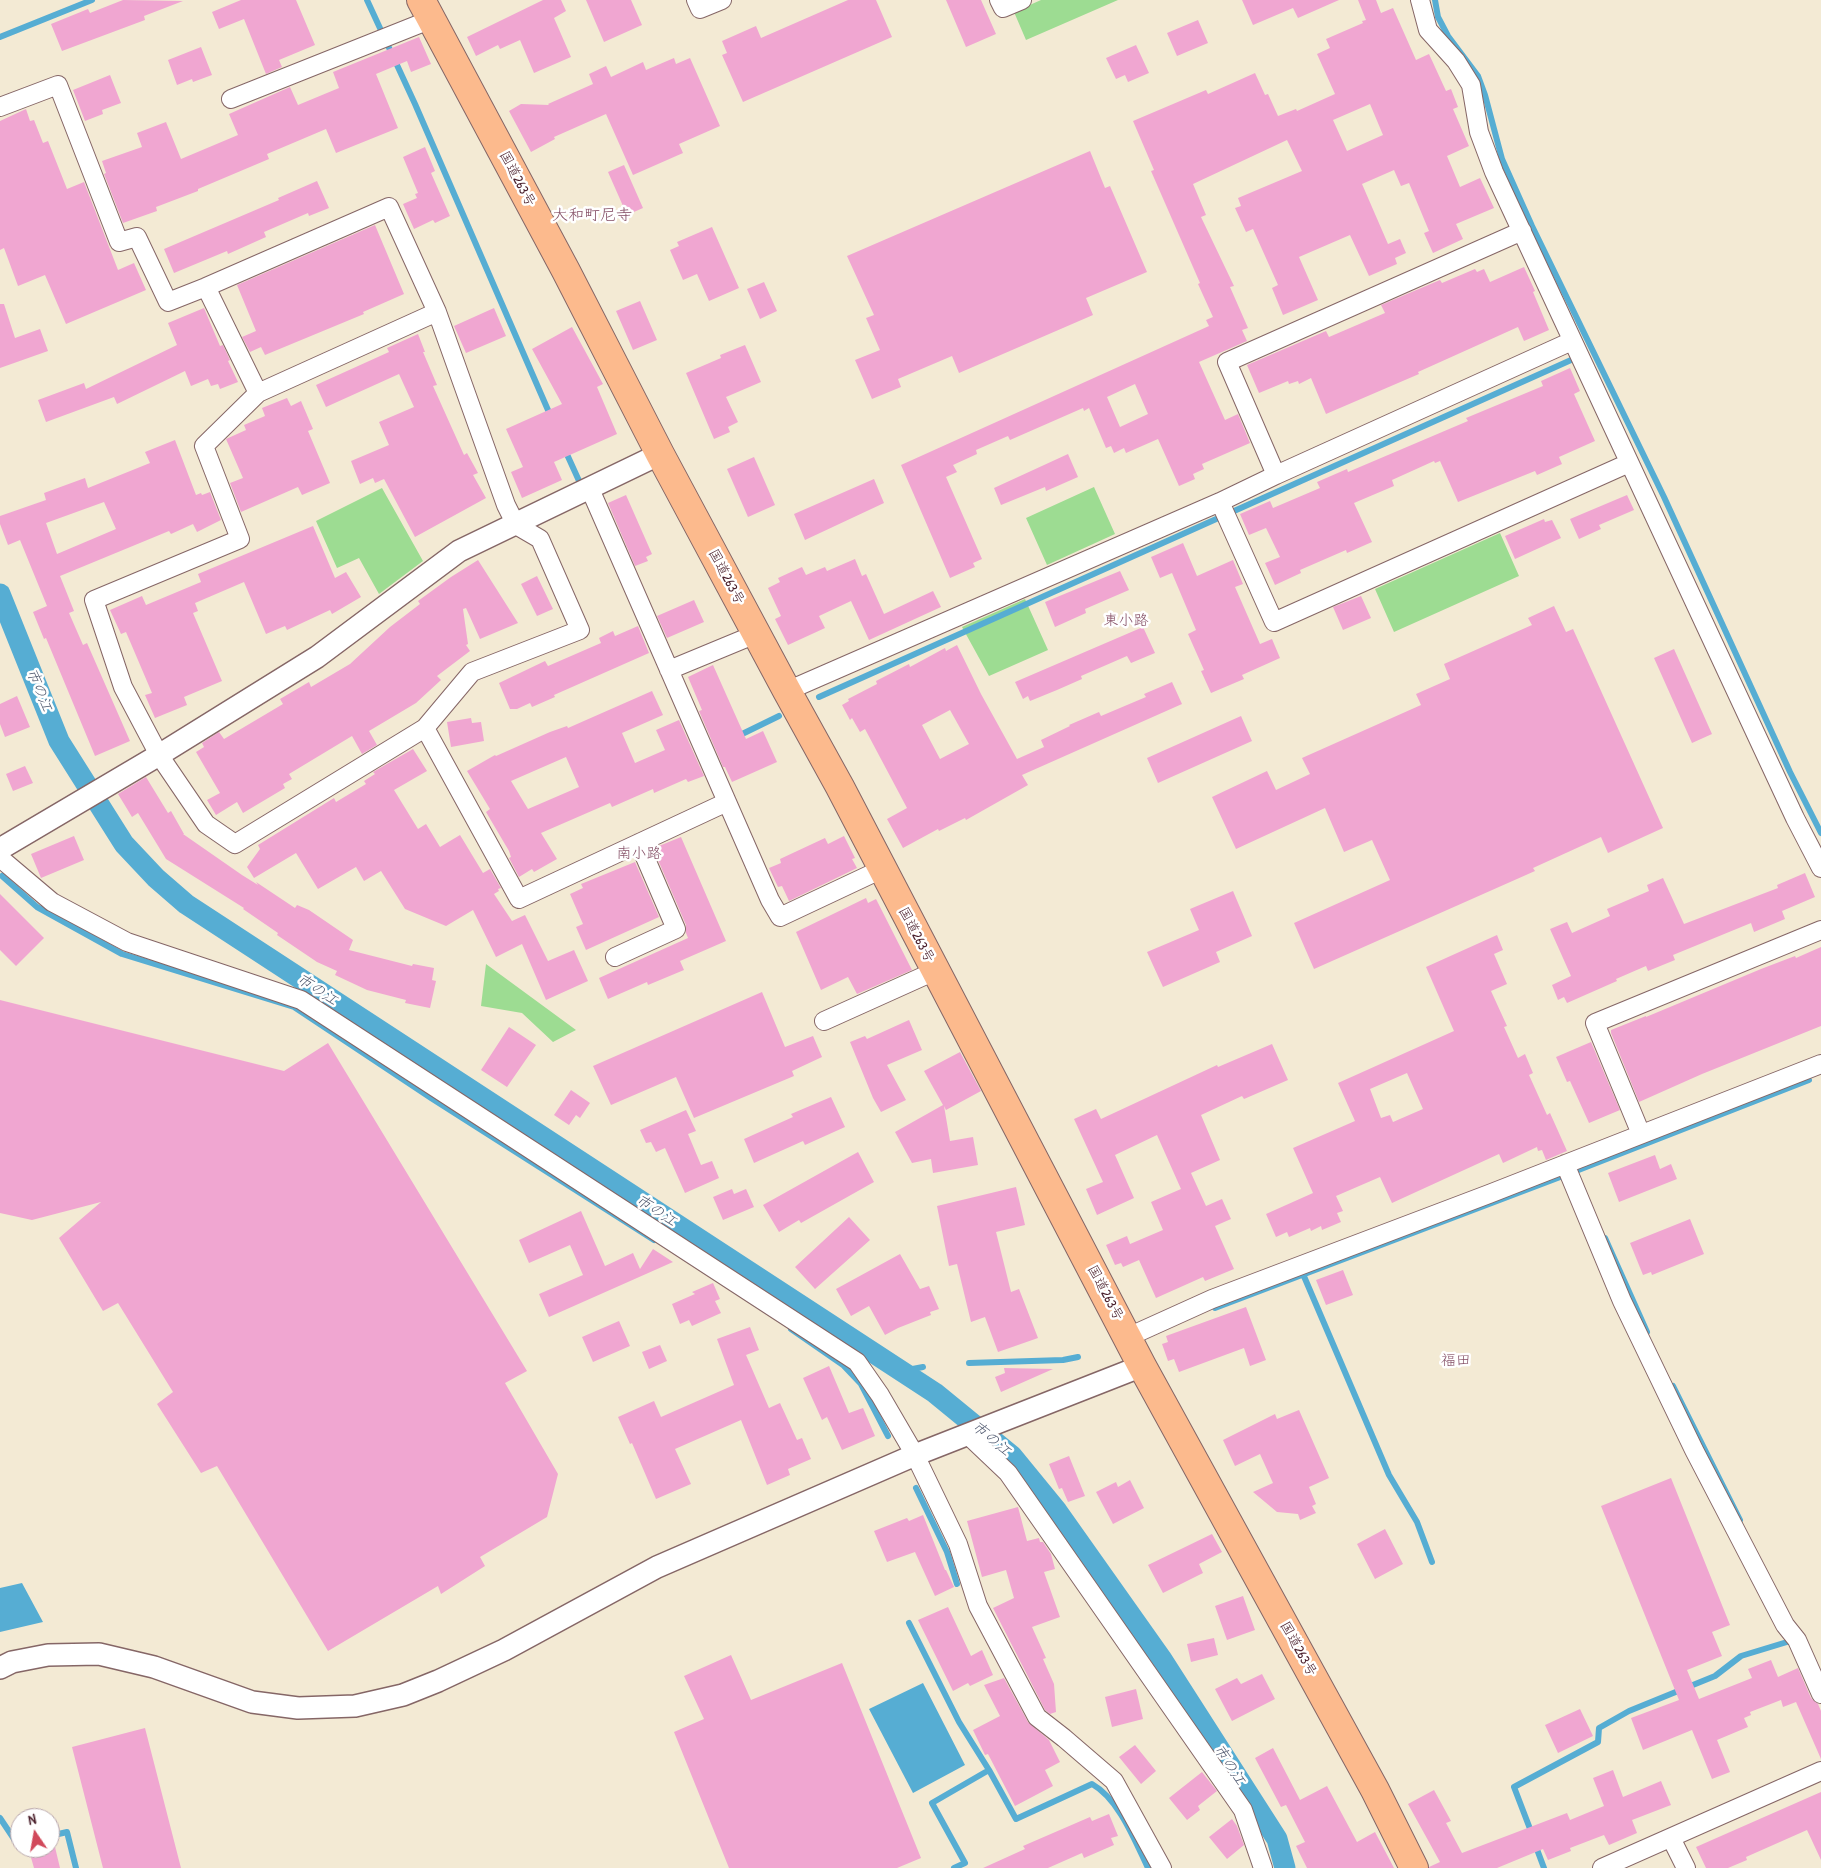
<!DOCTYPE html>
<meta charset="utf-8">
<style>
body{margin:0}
#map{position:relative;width:1821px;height:1868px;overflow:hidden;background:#f3ead4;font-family:"Patrick Hand",sans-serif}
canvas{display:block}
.north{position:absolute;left:10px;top:1808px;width:50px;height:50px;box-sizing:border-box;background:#fff;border:1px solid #b7a5aa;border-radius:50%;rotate:348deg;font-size:14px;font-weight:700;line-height:20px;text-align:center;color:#4a1f2b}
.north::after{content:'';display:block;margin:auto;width:18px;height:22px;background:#d1495b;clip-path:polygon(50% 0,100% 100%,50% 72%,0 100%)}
</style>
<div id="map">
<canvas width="1821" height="1868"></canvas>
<div class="north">N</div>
</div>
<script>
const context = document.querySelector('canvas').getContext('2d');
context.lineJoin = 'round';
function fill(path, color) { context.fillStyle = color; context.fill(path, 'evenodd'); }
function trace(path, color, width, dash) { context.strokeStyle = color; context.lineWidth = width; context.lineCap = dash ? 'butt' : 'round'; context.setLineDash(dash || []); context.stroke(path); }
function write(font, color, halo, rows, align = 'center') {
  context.font = font + ' "Patrick Hand","Klee One",sans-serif'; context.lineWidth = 5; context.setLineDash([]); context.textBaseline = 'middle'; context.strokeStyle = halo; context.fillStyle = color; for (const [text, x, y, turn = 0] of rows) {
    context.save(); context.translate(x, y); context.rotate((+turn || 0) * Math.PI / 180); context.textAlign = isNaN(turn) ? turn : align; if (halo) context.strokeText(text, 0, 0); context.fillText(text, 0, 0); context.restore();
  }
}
fill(new Path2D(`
 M1041 0H1118L1026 40 1014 12Z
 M1094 487 1115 534 1047 565 1026 518Z
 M382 488 423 561 379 594 359 558 337 568 316 521Z
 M1500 533 1519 576 1394 632 1375 589Z
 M1025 599 1048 650 989 676 962 627Z
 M486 964 576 1030 553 1042 522 1013 481 1006Z`), '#9ddc92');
fill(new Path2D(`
 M22 1583 43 1622 0 1632V1588Z
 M923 1683 965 1765 913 1793 869 1709Z`), '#56add3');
trace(new Path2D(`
 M367 0 415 104 551 417
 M1435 0 1438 17 1448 36 1478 76 1485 95 1502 159 1532 226 1664 497 1790 772 1821 833
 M0 37 92 0
 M565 450 580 483
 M819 697 1580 356
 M736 737 779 716
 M2 876 37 907 122 954 294 1007 431 1098 654 1240
 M1605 1238 1647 1332
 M1303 1274 1389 1475 1417 1522 1432 1562
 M1215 1308 1576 1171 1809 1080
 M791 1329 843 1365 861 1384 888 1436
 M969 1363 1063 1360 1078 1357
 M902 1371 923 1367
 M1673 1386 1740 1520
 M916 1488 947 1552 957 1584
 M909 1623 959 1722 989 1770 1016 1819 1092 1784C1119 1799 1135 1841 1148 1868
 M0 1818 16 1842 20 1841
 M1532 1834 1514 1787 1598 1742 1599 1728 1629 1711 1715 1676 1741 1656 1787 1642 1789 1635
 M50 1836 67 1832 76 1868
 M1535 1844 1544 1868
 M954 1868 965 1863 932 1803 989 1770`), '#56add3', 6);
trace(new Path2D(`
 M0 594 59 741 124 844 156 878 186 904 935 1393 1012 1456 1057 1511 1161 1658 1277 1839 1285 1868`), '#56add3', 21);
fill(new Path2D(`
 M123 0 183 1 144 16 145 20 62 51 51 24 88 9 90 13Z
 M241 0H296L315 45 279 60 282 67 266 74 244 19 219 29 212 12Z
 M543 0H561L566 11 554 18 571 57 534 73 520 40 500 49 498 45 476 56 467 37Z
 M586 0H631L642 25 604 42Z
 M848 0H876L892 37 743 102 722 55 727 53 722 41 756 26 761 38Z
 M946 0H981L996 34 966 47Z
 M1242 0H1339L1298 18 1293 8 1253 25Z
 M1358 0H1376L1381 13 1393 8 1416 60 1429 54 1446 91 1451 89 1458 107 1453 109 1469 146 1447 156 1460 187 1480 178 1494 208 1456 224 1463 239 1433 253 1424 233 1429 231 1409 183 1401 186 1394 170 1362 184 1388 244 1400 239 1406 253 1395 258 1397 264 1369 276 1350 235 1299 257 1318 300 1283 315 1272 288 1278 285 1253 229 1246 232 1235 208 1241 206 1238 198 1302 171 1287 140 1193 184 1206 215 1201 217 1234 286 1230 287 1248 328 1242 330 1247 341 1199 362 1225 420 1238 414 1250 443 1202 464 1204 469 1193 474 1195 479 1179 486 1158 439 1126 453 1124 448 1114 453 1111 446 1106 448 1089 408 1084 411 1083 408 1010 440 1008 436 976 450 977 454 953 465 957 472 946 477 982 559 973 563 975 567 950 578 901 465 1209 326 1206 320 1213 317 1198 284 1200 283 1151 171 1154 170 1133 121 1206 90 1208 94 1255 73 1265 95 1268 94 1278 116 1296 109 1297 111 1335 94 1317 54 1330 48 1326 39 1363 23 1362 21 1366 20ZM1370 104 1383 135 1347 151 1333 120ZM1135 384 1148 414 1120 427 1107 397Z
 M1198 20 1208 43 1177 56 1167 33Z
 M419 37 431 64 411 72 407 61 376 74 398 128 336 153 326 129 267 154 269 159 198 189V191L156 207 157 211 123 223 104 174 106 173 102 161 142 147 137 133 166 122 181 159 238 135 229 114 290 87 298 105 339 88 333 72Z
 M1136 45 1149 73 1128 82 1125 75 1116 79 1106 58Z
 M201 47 212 75 193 82 192 79 177 85 168 60Z
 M674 58 676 64 690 58 720 126 679 144 683 153 633 175 606 114 554 137 555 139 531 152 509 111 521 104 549 105 548 104 593 84 589 74 606 66 611 77 643 62 646 70Z
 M110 75 121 103 102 110 103 114 85 121 73 90Z
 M26 109 30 121 34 120 43 143 48 141 67 189 84 182 118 270 134 263 146 290 66 324 45 275 18 286 4 248 0 250V121Z
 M425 147 435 171 431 173 450 216 435 223 433 220 414 229 403 204 417 198 415 194 418 193 403 157Z
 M1090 151 1105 188 1110 186 1147 272 1086 298 1093 315 959 373 952 356 898 379 901 387 872 399 855 360 880 350 866 318 874 315 847 256Z
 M624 165 643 208 627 215 608 172Z
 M317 181 329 208 309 216 308 213 264 232 266 237 228 254 227 251 174 273 164 249 279 200 278 198Z
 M375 225 404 294 363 312 364 314 265 355 261 347 250 352 242 337 256 331 237 285Z
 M712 227 739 288 709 301 697 274 683 280 670 250 679 246 677 242Z
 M1524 267 1535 291 1533 292 1549 330 1524 341 1518 327 1418 372 1419 374 1326 414 1311 378 1299 384 1298 381 1289 384 1288 381 1259 393 1247 365 1326 331 1329 337 1385 313 1381 305 1440 280 1442 283 1475 269 1477 272 1484 269 1490 282Z
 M764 282 777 311 760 319 747 289Z
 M640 301 657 340 633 350 616 311Z
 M0 304H4L15 338 40 329 48 351 0 368Z
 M204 308 220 346 223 345 230 360 228 361 238 382 220 389 218 384 211 386 208 379 191 386 185 371 117 404 114 397 46 422 38 400 84 383 86 389 177 345 168 323Z
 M494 308 506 336 466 353 454 326Z
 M572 327 603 384 597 387 617 434 554 462 562 480 522 498 511 472 523 467 506 429 562 404 532 349Z
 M418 334 425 352H423L437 385 433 386 464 455 467 453 478 473 473 475 486 498 415 537 384 479 375 483 373 478 360 484 351 461 389 445 379 422 414 407 399 374 326 407 316 385 389 352 387 348Z
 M745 345 761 382 726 397 738 422 728 427 730 432 714 439 686 373 721 358 720 355Z
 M1570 368 1580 391 1574 394 1595 441 1559 457 1562 464 1537 475 1535 471 1458 502 1440 461 1435 463 1434 461 1392 480 1394 486 1354 503 1372 542 1347 553 1346 550 1300 570 1301 573 1275 585 1265 563 1280 557 1266 528 1249 535 1240 514 1270 501 1273 508 1320 488 1317 482 1347 469 1348 472 1468 421 1466 418 1543 386 1541 381Z
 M287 398 291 406 301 401 313 429 308 431 330 483 302 495 298 487 241 512 230 483 243 478 226 439 246 430 244 425 265 416 262 408Z
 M175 440 196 495 201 493 202 495 210 492 221 520 197 532 193 524 171 534 169 531 60 576 74 611 69 613 83 645 87 643 130 741 95 756 46 638 44 639 33 612 47 606 20 540 8 545 0 524V516L46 500 44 493 85 478 88 488 150 463 145 452ZM104 502 116 529 57 554 46 523Z
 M1068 454 1078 477 1046 491 1045 487 1001 505 994 488Z
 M754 457 775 505 748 517 727 469Z
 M874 479 884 503 805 540 794 514Z
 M626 495 652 554 646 557 648 561 635 566 608 503Z
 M1627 495 1634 510 1599 525 1601 529 1579 539 1570 519Z
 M1544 519 1545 522 1552 520 1561 538 1515 559 1505 536Z
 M313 526 335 578 346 572 361 597 332 614 330 610 287 630 285 626 266 634 244 582 195 603 198 611 193 613 222 681 184 697 187 705 155 718 145 695 152 693 126 632 121 634 110 610 142 596 146 605 201 582 198 574Z
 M1183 543 1197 576 1233 560 1243 584 1235 587 1260 644 1272 639 1280 658 1242 675 1244 679 1211 693 1201 671 1204 670 1188 634 1196 630 1172 573 1160 578 1151 557Z
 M855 559 862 576 866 574 884 614 933 591 941 607 869 640 851 601 819 616 825 628 788 645 775 619 781 616 768 588 780 582 778 578 802 567 806 575 825 567 827 571Z
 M478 560 518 623 480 639 466 608 463 609 468 644 466 645 470 651 437 676 441 680 416 703 369 731 377 745 362 754 352 736 289 774 292 779 283 784 285 788 243 813 237 802 216 815 207 800 220 793 196 752 204 747 202 743 219 732 224 739 283 704 280 699 309 682 311 687 350 664 390 627 420 604 418 601 451 577Z
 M1120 571 1129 590 1085 609 1086 613 1055 627 1045 602Z
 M537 576 553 609 537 616 521 584Z
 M1361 596 1371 618 1343 630 1333 607Z
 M694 600 704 622 667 638 657 616Z
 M1554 606 1566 632 1573 629 1663 828 1608 853 1601 837 1533 868 1535 871 1314 969 1294 923 1390 880 1372 840 1344 852 1325 808 1236 849 1212 797 1267 771 1276 790 1310 774 1302 758 1421 705 1416 694 1450 679 1444 664 1532 625 1528 618Z
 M638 626 649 653 554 695 555 697 532 707 530 703 517 709H510L499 683 545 661 548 666 601 643 599 638 613 631 615 636Z
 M1143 627 1155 653 1131 663 1127 656 1081 676 1082 679 1057 690 1030 701 1028 696 1023 699 1015 682Z
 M957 645 981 694 1017 759 1044 747 1041 740 1070 726 1069 725 1099 712 1101 716 1146 697 1144 694 1172 682 1182 704 1022 775 1028 785 966 820 965 818 939 831 938 829 903 848 887 819 907 808 865 729 860 732 852 718 850 720 842 705 849 701 848 699 877 684 876 681 909 664 910 667 945 648 946 651ZM950 710 969 744 940 759 922 725Z
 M1674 649 1712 734 1692 743 1654 658Z
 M713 665 746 739 763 731 777 762 732 782 725 767H723L699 711 702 710 688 677Z
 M652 691 663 715 622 733 635 763 665 750 656 730 679 720 704 776 688 782 686 779 654 793 653 789 612 807 610 803 541 833 557 859 534 872 532 869 519 877 509 858 511 857 509 851 486 812 490 809 467 771 495 755 496 756 550 732 567 726 568 728ZM566 757 579 787 528 809 511 781Z
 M17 696 30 727 5 737 0 724V704Z
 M1241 716 1252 741 1158 783 1147 758Z
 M471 718 472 723 481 722 484 741 451 747 447 722Z
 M413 749 427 771 394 790 418 829 426 824 440 847 460 835 483 873 490 869 501 888 498 889 499 891 494 894 512 921 525 915 548 961 574 950 588 981 546 1000 522 944 496 957 473 910 446 926 405 909 381 871 364 881 356 867 318 889 296 853 254 878 247 867 260 849 258 845 334 798 336 802 366 784 364 781 375 774 373 772Z
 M25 766 33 783 13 791 6 774Z
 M146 777 168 813 171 811 184 834H183L242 875 258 885 256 882 295 908 297 905 309 910 353 940 349 950 412 966 413 964 434 968 432 980 436 981 430 1008 405 1003 406 1000 367 990 335 975 337 971 317 962 277 935 278 933 243 909 244 908 166 859 138 813 132 817 118 794Z
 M74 836 84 860 41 878 31 854Z
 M844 836 855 858 852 859 857 868 789 901 782 886 778 887 769 868 781 863 780 859 825 838 828 844Z
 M681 837 726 941 680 961 684 970 648 985 647 982 608 999 599 978 688 938 686 933V925L655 853H656L654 848Z
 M635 862 659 917 586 950 576 927 583 924 570 894 583 888 581 884Z
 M1805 873 1815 897 1782 911 1785 919 1754 932 1751 923 1673 955 1675 960 1648 971 1646 966 1616 979 1617 981 1567 1003 1564 997 1558 1000 1552 985 1571 976 1550 929 1567 922 1572 933 1610 916 1607 909 1649 891 1647 885 1663 878 1684 924 1778 888 1777 885Z
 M1233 891 1252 936 1216 952 1220 962 1163 987 1147 952 1199 930 1190 909Z
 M0 894 44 938 16 966 0 950Z
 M866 898 868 903 876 899 912 970 857 994 848 977 821 990 796 932Z
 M1497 935 1503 950 1494 954 1507 984 1491 991 1507 1026 1504 1027 1518 1058 1525 1054 1533 1073 1529 1075 1547 1115 1550 1113 1567 1151 1546 1160 1542 1150 1538 1151 1537 1147 1503 1163 1499 1154 1392 1203 1380 1177 1336 1196 1343 1211 1337 1213 1341 1222 1322 1230 1321 1226 1311 1231 1310 1228 1289 1237 1287 1232 1276 1237 1266 1214 1313 1193 1293 1148 1355 1121 1338 1083 1454 1031 1426 967ZM1407 1073 1423 1109 1393 1122 1390 1115 1381 1118 1370 1089Z
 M1821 947V1026L1702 1074 1639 1102 1611 1033V1030L1646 1016V1017L1761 969 1795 956 1796 958Z
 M762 992 785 1047 813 1036 822 1057 792 1071 794 1076 694 1118 676 1077 611 1105 593 1066Z
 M0 1000 284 1071 328 1043 527 1371 505 1383 558 1474 547 1517 480 1557 485 1566 441 1594 438 1586 328 1651 217 1466 201 1473 157 1404 173 1392 118 1303 103 1311 59 1238 101 1202 32 1220 0 1213Z
 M909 1020 922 1050 887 1065 906 1100 881 1112 873 1098 850 1042 865 1036 867 1039Z
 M509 1027 536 1045 507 1087 481 1070Z
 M1591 1042 1620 1110 1589 1123 1570 1081 1567 1082 1556 1057Z
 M1272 1044 1288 1080 1244 1099 1242 1096 1201 1115 1220 1160 1191 1173 1206 1206 1222 1199 1231 1219 1215 1226 1234 1269 1205 1281 1203 1277 1156 1298 1139 1260 1123 1267 1121 1263 1115 1265 1106 1245 1127 1236 1130 1244 1163 1230 1151 1202 1181 1189 1157 1135 1115 1155 1134 1198 1097 1215 1086 1189 1103 1182 1074 1119 1096 1109 1101 1119 1217 1065 1218 1067Z
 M960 1052 981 1091 946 1110 944 1106 950 1141 973 1137 978 1165 933 1173 931 1159 912 1163 895 1132 943 1105 924 1071Z
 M571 1090 590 1103 580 1118 576 1115 569 1125 554 1115Z
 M831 1097 845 1127 805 1145 803 1141 754 1163 744 1139 793 1117 791 1114Z
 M686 1110 696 1131 688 1134 701 1165 712 1161 719 1178 685 1193 665 1148 656 1152 651 1142 646 1143 640 1130Z
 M858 1152 874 1182 801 1223 799 1220 779 1232 763 1205Z
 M1655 1155 1660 1169 1671 1164 1677 1179 1619 1202 1608 1173Z
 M1016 1187 1025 1225 996 1232 1011 1292 1019 1289 1038 1338 998 1352 985 1317 971 1322 957 1264 949 1266 937 1206Z
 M732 1189 734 1194 746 1189 754 1207 723 1220 713 1197Z
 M581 1211 605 1266 633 1253 640 1269 653 1249 673 1262 549 1317 539 1294 583 1275 570 1245 529 1263 519 1240Z
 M849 1217 870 1240 815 1289 795 1267Z
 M1690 1219 1704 1254 1652 1275 1651 1272 1643 1275 1630 1243Z
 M900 1254 920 1289 929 1286 939 1309 930 1312 931 1315 898 1328 885 1335 869 1306 851 1316 836 1289Z
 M1343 1270 1353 1295 1326 1305 1316 1280Z
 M713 1283 720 1299 715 1301 721 1313 692 1326 689 1320 680 1324 672 1304 695 1294 692 1292Z
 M1246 1307 1266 1360 1250 1366 1244 1348 1179 1372 1174 1359 1168 1361 1162 1344 1168 1342 1166 1336Z
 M619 1321 630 1346 593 1362 582 1337Z
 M750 1327 759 1350 746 1355 769 1408 780 1403 797 1440 802 1438 811 1459 788 1469 790 1475 767 1485 741 1420 675 1449 691 1484 656 1499 632 1443 630 1444 618 1417 654 1401 661 1417 734 1385 717 1339Z
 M660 1345 667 1361 649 1369 642 1352Z
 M829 1366 849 1413 863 1408 875 1436 842 1450 827 1417 822 1420 803 1378Z
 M1004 1368 1053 1369 1001 1392 995 1377 1005 1373Z
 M1299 1410 1329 1478 1309 1487 1316 1504 1312 1506 1316 1513 1300 1520 1298 1514 1277 1512 1253 1492 1273 1483 1260 1454 1235 1466 1223 1440 1275 1414 1277 1419Z
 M1069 1456 1085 1496 1068 1502 1062 1488 1059 1489 1049 1464Z
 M1671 1478 1730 1625 1712 1632 1722 1656 1687 1670 1699 1699 1752 1678 1748 1669 1771 1660 1778 1677 1798 1668 1811 1698 1818 1704 1821 1711V1759L1796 1702 1783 1707 1781 1700 1750 1712 1751 1715 1744 1718 1748 1727 1717 1740 1730 1772 1712 1779 1692 1730 1643 1750 1631 1718 1679 1700 1601 1506Z
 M1130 1480 1144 1508 1113 1524 1096 1492 1116 1482 1118 1487Z
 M1018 1507 1027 1541 1039 1538 1040 1542H1043L1051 1554 1055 1569 1044 1572 1060 1617 1032 1627 1046 1658 1043 1659 1054 1684 1056 1712 1050 1714 1045 1710 993 1608 1014 1598 1006 1570 982 1577 967 1521Z
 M923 1515 945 1570H946L954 1587 935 1596 915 1552 887 1562 874 1531 907 1518 909 1521Z
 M1385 1529 1403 1564 1375 1579 1357 1544Z
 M1212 1534 1222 1552 1199 1564 1203 1573 1163 1593 1148 1565Z
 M1243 1596 1255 1630 1227 1640 1215 1606Z
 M948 1607 971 1656 982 1650 993 1675 970 1686 968 1683 953 1691 918 1620Z
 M1214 1638 1218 1655 1191 1662 1187 1644Z
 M731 1655 751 1700 842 1663 921 1858 897 1868H729L674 1732 704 1719 684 1676Z
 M1262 1674 1275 1699 1232 1721 1215 1689 1237 1678 1241 1684Z
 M1004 1678 1028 1722 1049 1740 1060 1762 1045 1770 1053 1786 1015 1806 988 1754 985 1755 973 1730 1000 1716 984 1685Z
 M1136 1689 1143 1719 1112 1727 1105 1697Z
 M1580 1709 1593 1736 1558 1753 1545 1725Z
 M145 1728 181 1868H103L72 1747Z
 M1135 1745 1156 1771 1141 1784 1119 1757Z
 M1273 1748 1300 1800 1327 1786 1357 1842 1375 1832 1394 1868H1307L1296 1846 1305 1842 1286 1805 1281 1807 1255 1758Z
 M1613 1770 1623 1797 1661 1781 1671 1805 1632 1820 1637 1833 1609 1845 1604 1835 1570 1848 1571 1851 1548 1860 1543 1849 1497 1868H1429V1867L1440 1862 1408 1804 1434 1790 1451 1821 1446 1823 1462 1853 1567 1813 1570 1820 1604 1806 1593 1778Z
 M1202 1772 1217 1791 1198 1806 1200 1810 1187 1820 1169 1798Z
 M1821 1792V1860L1807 1830 1746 1857 1747 1860 1728 1868H1706L1696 1847Z
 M1109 1814 1118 1836 1111 1838 1114 1845 1084 1858 1082 1853 1048 1868H983L1025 1849 1023 1846 1090 1817 1092 1821Z
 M1232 1819 1237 1826 1244 1845 1227 1859 1209 1837Z
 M55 1847 60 1868H34L30 1854Z`), '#f0a6d1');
const minor = new Path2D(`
 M696 0 700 9 722 0
 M999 0 1003 8 1022 0
 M1420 0 1428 30 1456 61 1471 85 1479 132 1494 172 1795 818 1821 868
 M231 99 432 19
 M0 107 58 85 119 242 137 237 168 302 206 287 258 393 204 446 240 539 94 600 123 687 159 755 206 824 235 844 425 728 472 672 580 630 540 539 516 525 506 505 437 312 389 207 206 287
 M258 393 437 312
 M1276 475 1227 362 1522 231
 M590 489 727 802 770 900 780 917 882 869
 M1220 502 1274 622 1629 463
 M669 670 756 634
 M787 691 1220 502 1276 475 1572 341
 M425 728 519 899 727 802
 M0 858 52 902 127 942 301 1000 857 1362 880 1395 915 1455 958 1544 978 1606 1037 1717 1064 1738 1114 1781 1162 1868
 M615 957 676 929 639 843
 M824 1021 935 971
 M1641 1134 1595 1023 1821 930
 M1565 1164 1622 1301 1694 1450 1785 1625 1797 1640 1821 1694
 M1128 1337 1212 1299 1489 1194 1821 1064
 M968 1435 1008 1473 1243 1810 1263 1868
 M1671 1838 1686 1868
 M1602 1868 1821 1771`);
const tertiary = new Path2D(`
 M0 849 159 755 317 657 459 551 660 454
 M0 1668 12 1662 48 1655 99 1654 154 1667 252 1702 298 1708 355 1706 403 1695 438 1681 504 1650 657 1567 915 1455 1142 1366`);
const trunk = new Path2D(`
 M421 0 566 271 660 454 787 691 840 787 1142 1366 1375 1790 1414 1868`);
trace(minor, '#856666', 20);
trace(tertiary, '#856666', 24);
trace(trunk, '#856666', 30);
trace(minor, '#fff', 18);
trace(tertiary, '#fff', 21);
trace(trunk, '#fcba8d', 28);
write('14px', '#4a1f2b', '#fff', [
 ["国道263号",517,179,62],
 ["国道263号",726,577,62],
 ["国道263号",916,935,62],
 ["国道263号",1105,1293,62],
 ["国道263号",1298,1649,61]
]);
write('15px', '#844e65', '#fff', [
 ["東小路",1126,621],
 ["南小路",639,854],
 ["福田",1456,1361]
]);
write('italic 15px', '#4f586e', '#fff', [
 ["市の江",39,690,68],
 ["市の江",317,990,33],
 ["市の江",656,1211,33],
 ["市の江",991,1439,40],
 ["市の江",1229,1765,57]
]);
write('16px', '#844e65', '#fff', [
 ["大和町尼寺",592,216]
]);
</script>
